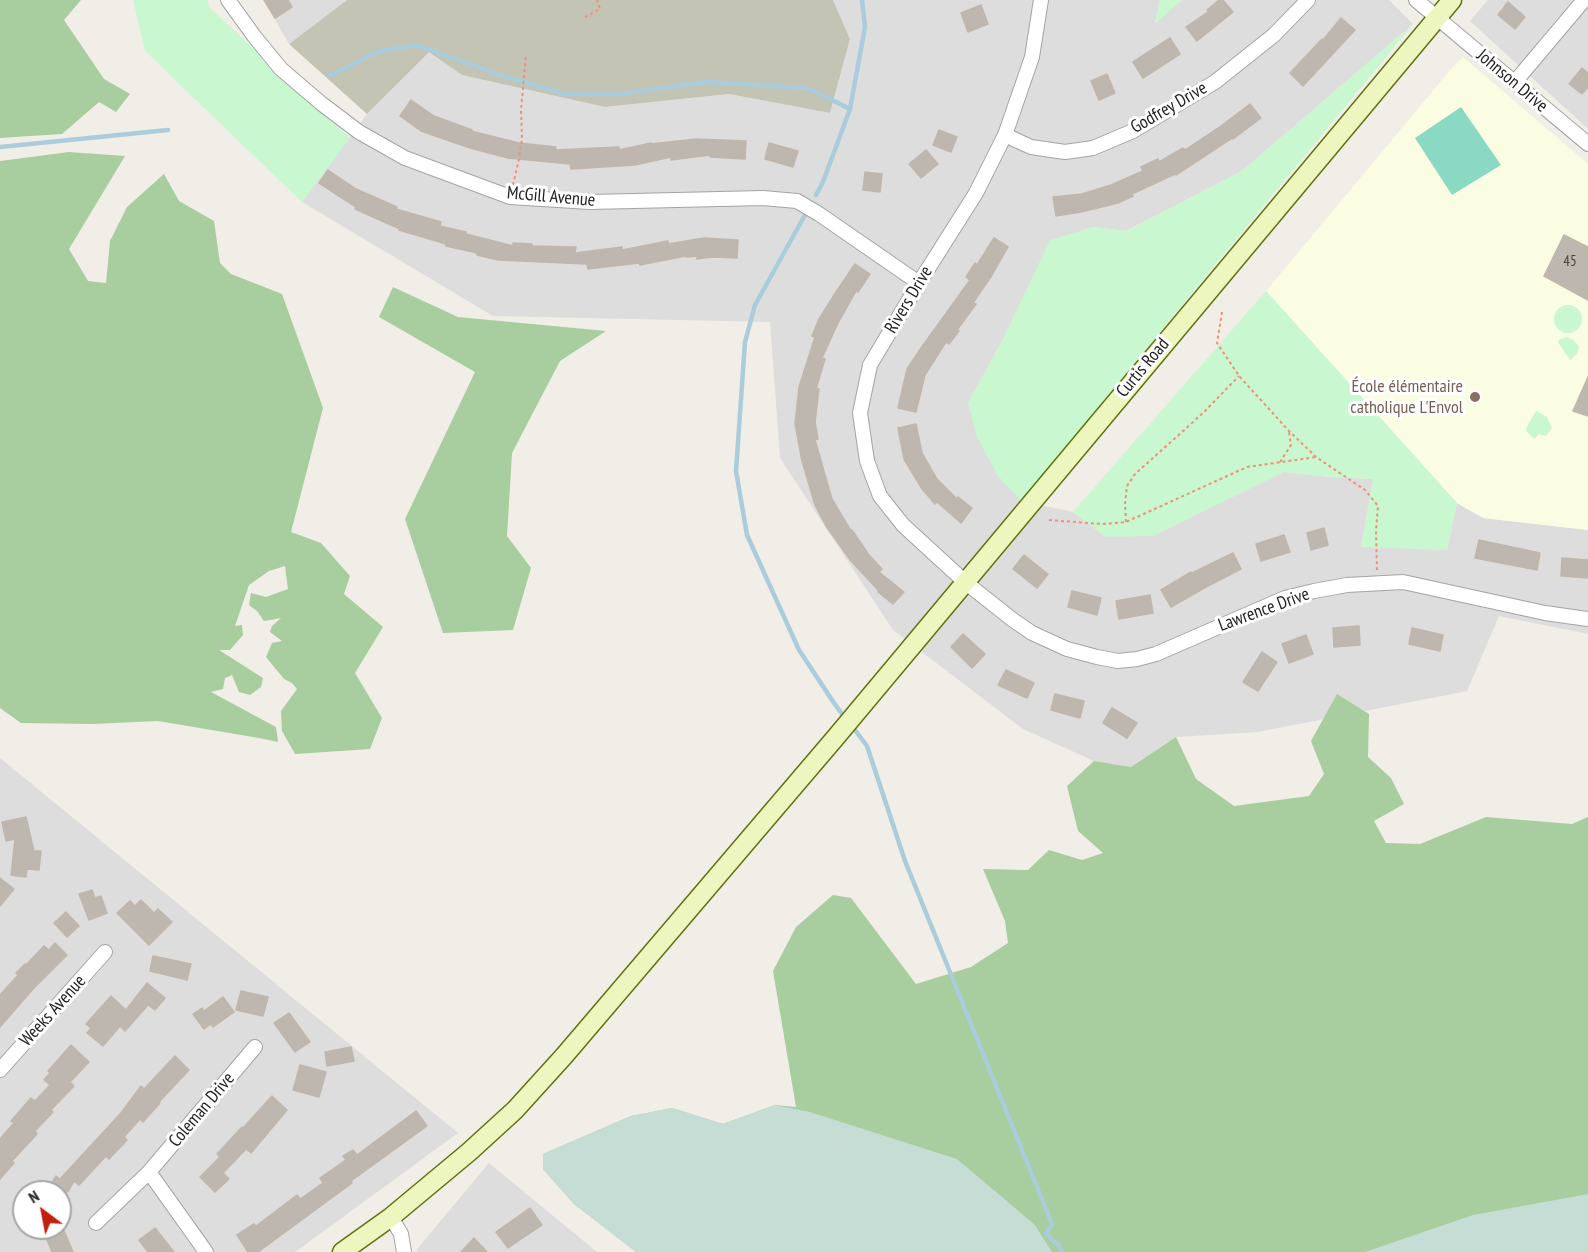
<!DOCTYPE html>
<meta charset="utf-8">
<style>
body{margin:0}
#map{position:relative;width:1588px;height:1252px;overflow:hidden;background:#f0eee7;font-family:"PT Sans Narrow",sans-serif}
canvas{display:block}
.north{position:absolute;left:12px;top:1180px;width:60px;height:60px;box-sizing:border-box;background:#fff;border:2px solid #a6a6a6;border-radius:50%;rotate:328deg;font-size:16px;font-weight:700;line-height:24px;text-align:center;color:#202020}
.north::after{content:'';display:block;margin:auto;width:21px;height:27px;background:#c51d0c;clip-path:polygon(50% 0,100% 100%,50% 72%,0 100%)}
</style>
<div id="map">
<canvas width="1588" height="1252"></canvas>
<div class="north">N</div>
</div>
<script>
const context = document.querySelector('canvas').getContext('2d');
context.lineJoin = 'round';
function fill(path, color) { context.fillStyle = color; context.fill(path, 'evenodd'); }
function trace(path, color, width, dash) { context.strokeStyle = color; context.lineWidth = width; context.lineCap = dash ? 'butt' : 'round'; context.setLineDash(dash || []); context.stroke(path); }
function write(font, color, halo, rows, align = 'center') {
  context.font = font + ' "PT Sans Narrow",sans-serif'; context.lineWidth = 6; context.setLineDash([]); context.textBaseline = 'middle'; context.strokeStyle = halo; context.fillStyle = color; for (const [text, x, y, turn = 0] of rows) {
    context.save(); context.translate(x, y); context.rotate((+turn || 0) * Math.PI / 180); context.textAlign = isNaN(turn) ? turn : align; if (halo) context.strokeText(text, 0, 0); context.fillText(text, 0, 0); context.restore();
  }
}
fill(new Path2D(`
 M264 0H347L289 44Z
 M833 0H1160L1155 23 1182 0H1389L1413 24 1242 171 1126 231 1093 227 1001 343 968 403 1021 501 1073 512 1106 537 1219 503 1284 472 1330 477 1374 479 1361 546 1447 550 1457 503 1483 518 1588 530V634L1499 616 1467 691 1258 732 1176 737 1131 767 1094 761 1023 729 893 630 780 458 770 322 493 316 302 202 367 114 429 51 462 75 605 107 729 94 830 113 850 39Z
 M1488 0H1588V129L1470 21Z
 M0 758 458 1133 295 1252H0ZM24 1192H60V1228H24Z
 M489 1163 597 1252H417V1249Z`), '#dedddd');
fill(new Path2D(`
 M1463 57 1588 164V530L1483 518 1457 503 1266 291 1451 69Z`), '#fbfde3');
fill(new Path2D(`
 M347 0H833L850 39 830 113 729 94 605 107 462 75 429 52 367 114 289 44Z`), '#c3c4b3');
fill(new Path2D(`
 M0 0H81L64 20 104 79 130 94 116 112 99 102 62 134 0 138Z
 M69 152 125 156 69 249 88 281 106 283 110 241 127 207 164 174 179 201 214 221 220 263 231 274 282 294 323 408 291 532 321 543 350 576 344 594 383 627 355 673 382 718 370 749 295 754 282 731 281 711 297 689 292 683 284 679 266 657 272 643 282 641 270 632 272 626 281 618 264 621 257 611 249 605 251 593 266 597 288 589 285 566 269 571 249 585 235 626 242 625 243 635 230 650H219L263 678 261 687 250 695 239 692 232 675 225 678 223 689 211 692 276 727 278 742 259 738 158 721 93 724 21 723 0 708V161Z
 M393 287 458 317 606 331 560 361 512 453 507 536 531 568 513 630 443 633 405 519 475 372 379 317Z
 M1337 694 1369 714 1368 757 1391 778 1404 804 1374 821 1386 843 1420 844 1486 817 1572 824 1588 817V1252H636L574 1204 543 1169V1154L631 1116 672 1108 723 1124 775 1105 796 1107 773 971 796 927 833 895 851 898 916 984 971 967 1008 943 1005 921 983 869 1028 870 1049 850 1082 860 1103 853 1078 831 1067 786 1094 761 1131 767 1176 737 1196 779 1234 806 1309 796 1324 774 1311 741Z`), '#a8cd9f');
fill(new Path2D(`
 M775 1105 810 1112 957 1159 1035 1225 1052 1252H636L574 1204 543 1169V1154L631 1116 672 1108 723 1124Z
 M1588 1194V1252H1365L1473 1215Z`), '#c5ddd4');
fill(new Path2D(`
 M133 0H207L211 9 350 138 302 202 145 51Z
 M1160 0H1182L1155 24Z
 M1413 24 1021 501 998 476 977 437 968 403 1001 343 1050 240 1093 227 1127 231 1242 171Z
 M1266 291 1457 503 1447 550 1361 547 1373 479 1330 477 1284 472 1153 536 1106 537 1073 512Z
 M1554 319a14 14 0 1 1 28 0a14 14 0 1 1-28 0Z
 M1567 337 1573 340 1579 346 1577 354 1570 360 1558 342 1560 339Z
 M1536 411 1547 417 1552 428 1546 436 1538 434 1535 439 1527 432 1526 428Z`), '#c8f7d0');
fill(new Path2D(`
 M1461 107 1501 165 1452 195 1415 138Z`), '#8adac3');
trace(new Path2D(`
 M329 76 380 51 416 45 506 77 565 94H620L705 82 808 88 850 109
 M0 147 168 130
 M816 195 823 182 850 109 865 27 862 0
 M805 215 755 305 745 342 736 471 747 535 799 650 834 703 845 718
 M852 726 867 746 905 861 1052 1224 1046 1234 1059 1246 1062 1252`), '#abccdb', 4.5);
const building = new Path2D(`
 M264 0H288L292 7 275 18Z
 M1219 0H1223L1233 12 1197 41 1186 27 1208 12 1207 10Z
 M1508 2 1525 17 1515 29 1498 15Z
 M981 5 988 24 968 32 961 13Z
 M1341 18 1355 30 1303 86 1290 73 1322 39 1323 40Z
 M1170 38 1180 54 1143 78 1133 62Z
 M1582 68 1588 73V87L1582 94 1569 84Z
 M1107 74 1115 93 1099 100 1091 81Z
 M411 100 434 116 472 130 471 131 519 143 556 147 555 150 619 147V150L651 143V144L696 139 746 141 745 159 710 157V155L671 160V157L635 165 571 169 570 164 508 158 470 148 421 131 400 116Z
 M1250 104 1261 118 1233 139 1232 138 1176 175 1175 174 1132 194 1133 196 1118 203 1081 212 1056 216 1053 197 1082 194 1111 185 1143 171 1141 167 1158 159 1159 162 1183 148 1185 150 1221 126Z
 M939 130 957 137 951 152 933 145Z
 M769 143 798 151 793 167 765 159Z
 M926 150 938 164 921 178 909 164Z
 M328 170 356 189 397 207 396 209 441 222 440 226 466 232V234L513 246V243L532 244V246L576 247 575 253 622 247V250L668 241V244L704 238 738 240 737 258 712 257 697 259V256L686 257V256L640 265 639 263 588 269 587 264 498 260 477 255V253L446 246V244L399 230 400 229 355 209 356 207 319 183Z
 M865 172 882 174 880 192 863 190Z
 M1564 235 1588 247V300L1544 276Z
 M994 238 1008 247 992 275 973 303 976 304 957 330 959 331 949 344 946 342 925 375 916 412 898 408 907 369 921 348 970 280 966 277 975 263 977 265Z
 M855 264 870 274 858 292 856 291 838 323 822 358 825 359 816 389H819L815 422 818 439 815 440 832 499 851 531 852 530 869 555 882 569 879 572 904 592 893 604 878 592 879 591 851 561 826 526 815 505 802 461 795 424 799 387 815 337 812 336 819 319 836 292Z
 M1588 377V416L1573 411Z
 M916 424 922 453 937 479 957 499 958 497 972 508 961 523 937 502 935 504 922 489 904 459 898 428Z
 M1324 528 1328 545 1311 550 1307 533Z
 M1284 535 1290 552 1261 561 1256 544Z
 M1479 540 1540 553 1537 570 1475 558Z
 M1233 553 1241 569 1206 587 1171 607 1161 590 1191 572 1192 573Z
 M1024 555 1048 574 1037 588 1013 569Z
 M1562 558 1588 560V578L1561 576Z
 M1072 591 1101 598 1097 615 1068 607Z
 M1150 595 1153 613 1119 619 1116 601Z
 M1359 626 1360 645 1334 647 1333 628Z
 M1412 628 1443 635 1440 651 1409 644Z
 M963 634 985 654 972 668 951 647Z
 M1306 635 1313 654 1289 663 1282 644Z
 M1262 652 1277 662 1258 691 1243 682Z
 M1006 670 1034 683 1027 698 998 685Z
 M1055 694 1084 701 1080 718 1051 710Z
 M1112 708 1137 723 1127 738 1103 723Z
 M26 817 34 851H41L39 870 27 869 26 877 11 875 15 839 6 841 2 822Z
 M0 878 14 889 0 906Z
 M92 890 95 898 101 896 107 913 89 920 79 894Z
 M141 900 154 913 158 909 172 922 149 945 117 913 130 901 135 906Z
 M66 912 79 926 67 937 54 923Z
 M55 943 67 955 33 989 0 1027V995L18 975 16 973 25 964 26 965 44 946 49 950Z
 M153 956 191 964 187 980 150 971Z
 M147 983 165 998 155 1010 148 1005 125 1031 120 1026 103 1046 87 1033 91 1028 86 1024 111 996 126 1010Z
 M241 991 268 997 263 1016 236 1010Z
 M223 997 234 1012 213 1027 211 1024 204 1029 193 1014 202 1008 204 1011Z
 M289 1013 310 1042 295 1052 274 1023Z
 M71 1045 89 1062 70 1082 74 1086 51 1110 53 1112 35 1131 37 1134 12 1161 14 1163 0 1179V1139L14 1123 11 1121 31 1098 35 1101 50 1085 44 1080 50 1073 48 1071Z
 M351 1047 354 1061 327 1066 325 1052Z
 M175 1056 189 1070 159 1102 160 1103 143 1122 140 1119 124 1137 127 1140 109 1159 106 1156 79 1185 74 1181 68 1192H46L56 1176 60 1179 121 1113 141 1086 144 1089Z
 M300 1065 326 1072 319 1097 293 1090Z
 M272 1096 287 1110 251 1153 246 1149 223 1173 229 1179 215 1192 200 1177 220 1157 217 1154 242 1127 243 1128Z
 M416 1111 427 1126 351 1181 352 1183 258 1252H248L237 1235 254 1224 256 1226 297 1195 300 1199 323 1183 320 1178 346 1160 343 1156 353 1150 357 1155Z
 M530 1208 542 1225 508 1248 496 1232Z
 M42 1228H63L73 1252H52Z
 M155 1228 174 1252H148L139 1240Z
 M474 1238 487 1252H461Z`);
fill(building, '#bdb7b0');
trace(building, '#c1b6aa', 1.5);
const minor = new Path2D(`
 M228 0 254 36 281 69 322 104 359 132 405 158 510 197 590 202 763 198 797 201 819 214 919 283
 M1041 0 1032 57 1005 135 976 193 919 283 870 365 860 413 867 461 880 496 903 525 965 582 1013 620 1032 633 1067 649 1097 657 1118 661 1137 659 1156 654 1285 598 1314 591 1347 585 1403 582 1545 613 1588 619
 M1416 0 1588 144
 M1514 83 1584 0
 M1005 135 1031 147 1065 152 1093 148 1133 131 1215 82 1274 35 1308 0
 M0 1070 105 952
 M149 1172 206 1252
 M391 1217 401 1234 404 1252
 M96 1223 149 1172 255 1047`);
const secondary = new Path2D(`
 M342 1252 391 1217 469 1152 515 1110 564 1056 836 737 1452 0`);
trace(minor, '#a4a4a4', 16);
trace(secondary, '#5e730c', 21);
trace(new Path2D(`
 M585 17 600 9 597 0
 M513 185 519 159 522 138 521 110 526 55
 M1222 312 1217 343 1239 376 1289 431 1316 457 1365 490 1378 506 1376 531 1377 570
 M1280 462 1291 445 1289 432
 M1049 520 1102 524 1126 522 1247 467 1316 457
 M1126 522 1125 504 1127 486 1135 474 1203 413 1239 376`), '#f28f77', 2, [3, 3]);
trace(minor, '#fff', 14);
trace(secondary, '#eef6bf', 18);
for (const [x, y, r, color] of [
 [1475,397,6,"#8d6e63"]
]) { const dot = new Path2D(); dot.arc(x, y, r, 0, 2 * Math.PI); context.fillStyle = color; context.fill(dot); trace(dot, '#fff', 2); }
write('15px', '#474644', null, [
 ["45",1570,262]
]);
write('18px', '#202020', '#fff', [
 ["Johnson Drive",1512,81,40],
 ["Godfrey Drive",1169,108,-30],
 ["McGill Avenue",551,197,5],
 ["Rivers Drive",909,300,-59],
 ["Curtis Road",1143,368,-50],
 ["Lawrence Drive",1264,610,-20],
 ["Weeks Avenue",53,1011,-48],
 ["Coleman Drive",202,1110,-50]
]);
write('18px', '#785e54', '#fff', [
 ["École élémentaire",1463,387],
 ["catholique L'Envol",1463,408]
], 'right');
</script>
